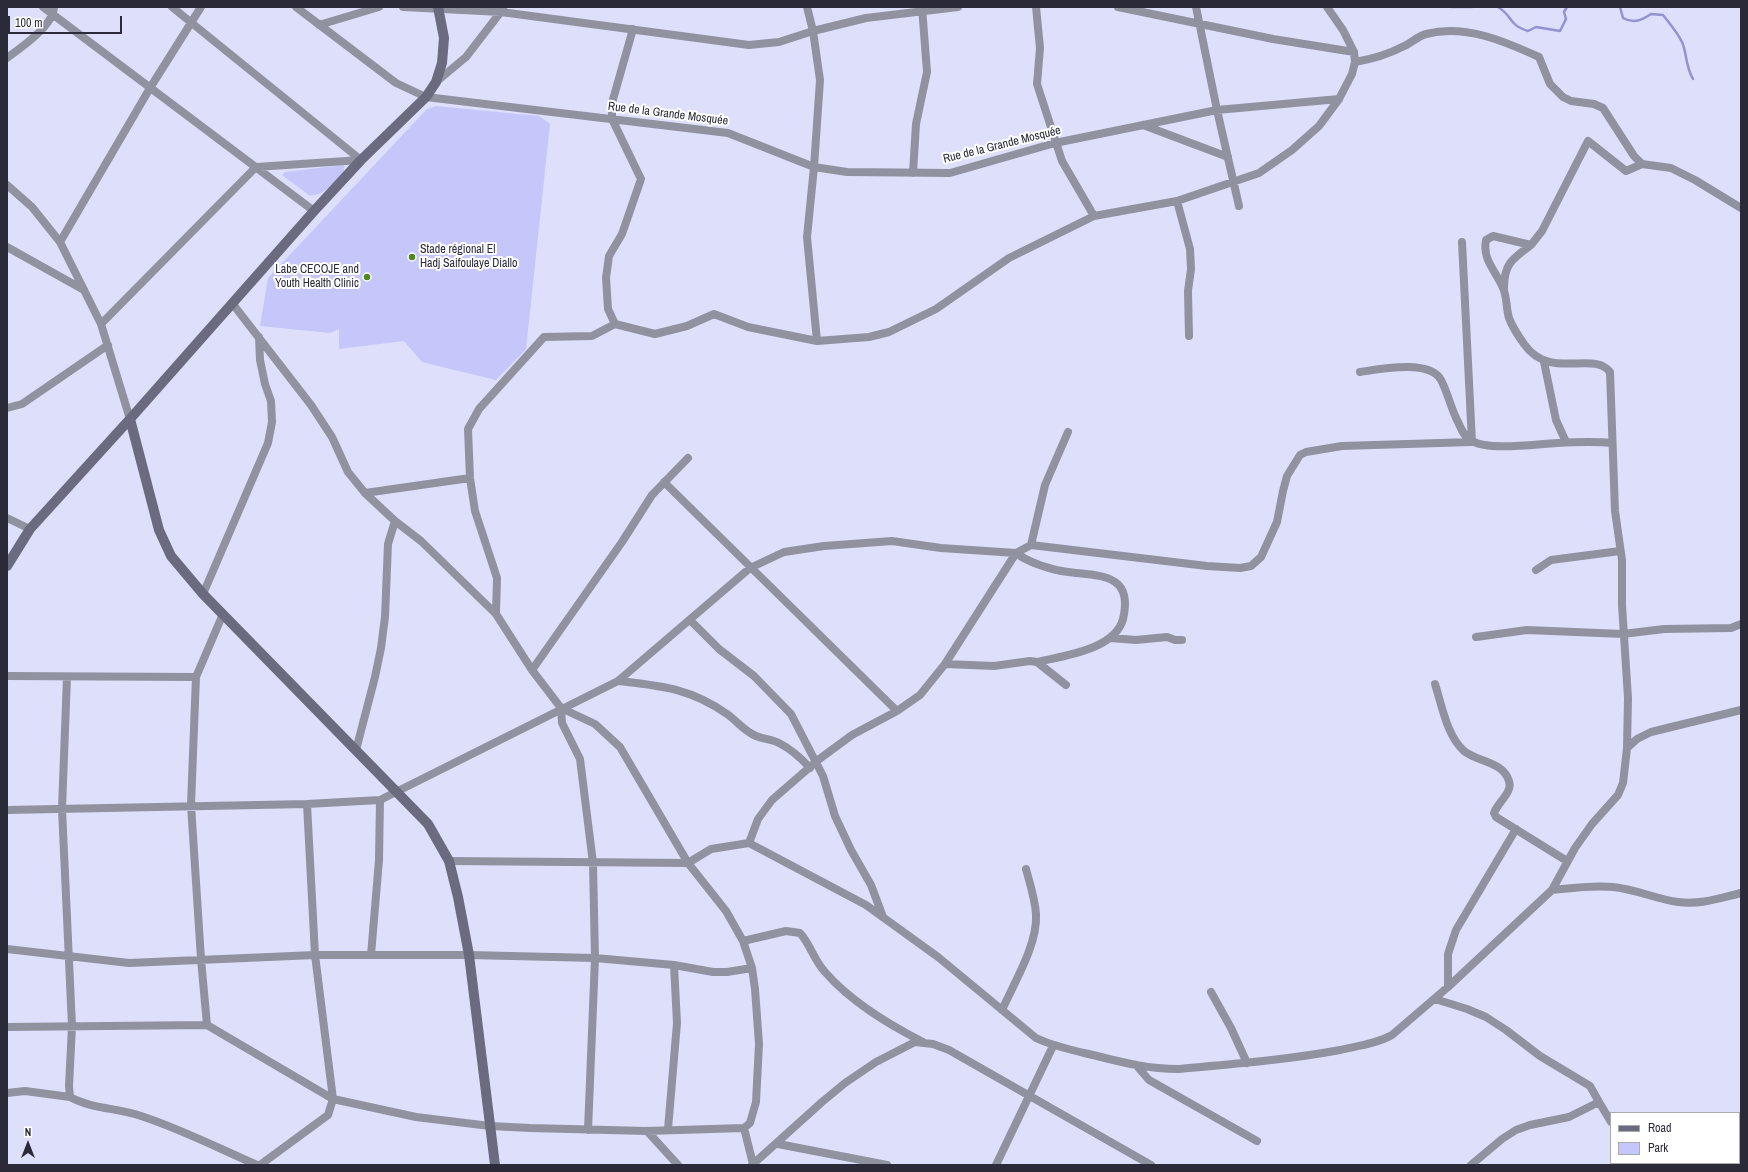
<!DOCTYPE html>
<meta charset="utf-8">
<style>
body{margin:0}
#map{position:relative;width:1748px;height:1172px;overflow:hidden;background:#dedffb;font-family:"Archivo Narrow",sans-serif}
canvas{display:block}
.frame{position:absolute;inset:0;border:8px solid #2a2a38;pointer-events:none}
.legend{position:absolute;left:1610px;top:1112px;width:130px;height:52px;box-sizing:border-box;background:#fff;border:1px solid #aaaaaf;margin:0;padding:5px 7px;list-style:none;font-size:12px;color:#2a2a38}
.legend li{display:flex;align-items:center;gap:8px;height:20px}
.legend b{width:20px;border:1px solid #aaaaaf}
.north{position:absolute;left:8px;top:1124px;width:40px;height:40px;-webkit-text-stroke:3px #fff;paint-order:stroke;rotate:0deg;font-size:11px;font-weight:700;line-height:16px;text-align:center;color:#2a2a38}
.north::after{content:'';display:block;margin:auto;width:14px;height:18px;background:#2a2a38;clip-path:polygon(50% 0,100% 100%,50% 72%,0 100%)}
.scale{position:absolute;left:8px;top:16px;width:114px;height:18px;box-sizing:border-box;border:2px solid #2a2a38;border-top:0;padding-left:5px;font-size:12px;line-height:14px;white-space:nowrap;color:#2a2a38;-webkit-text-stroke:3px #fff;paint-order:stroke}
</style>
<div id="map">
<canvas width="1748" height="1172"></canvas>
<div class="frame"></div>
<ul class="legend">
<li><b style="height:5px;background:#6b6b80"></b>Road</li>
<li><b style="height:11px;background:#c5c6fa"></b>Park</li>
</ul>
<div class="north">N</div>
<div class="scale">100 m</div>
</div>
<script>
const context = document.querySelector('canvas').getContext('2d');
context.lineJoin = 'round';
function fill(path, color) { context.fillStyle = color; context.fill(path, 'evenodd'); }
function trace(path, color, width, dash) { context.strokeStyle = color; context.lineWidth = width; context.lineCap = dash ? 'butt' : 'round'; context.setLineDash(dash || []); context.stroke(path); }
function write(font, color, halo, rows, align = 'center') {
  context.font = font + ' "Archivo Narrow",sans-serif'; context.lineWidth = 4; context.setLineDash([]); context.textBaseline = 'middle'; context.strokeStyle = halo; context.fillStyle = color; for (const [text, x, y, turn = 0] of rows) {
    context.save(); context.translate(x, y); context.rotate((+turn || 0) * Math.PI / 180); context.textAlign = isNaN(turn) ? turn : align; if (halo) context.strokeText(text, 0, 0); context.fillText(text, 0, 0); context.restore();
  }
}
fill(new Path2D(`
 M436 106 539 116 550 124 526 349 496 380 422 362 404 341 339 349V329L330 333 260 326 268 278 427 109Z
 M344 165V171C334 181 325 197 309 195L282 175 285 172Z`), '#c5c6fa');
trace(new Path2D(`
 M1452 7H1472
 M1498 7C1513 16 1508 25 1528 31L1536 27 1560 31 1566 19 1564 12 1567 7
 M1620 7 1623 18C1634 24 1642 20 1651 14L1663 15C1670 24 1677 32 1682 42 1687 53 1685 65 1693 79`), '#9392d3', 2.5);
trace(new Path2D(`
 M43 7 314 211
 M172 7 361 160
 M296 7 396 83 426 97 728 133 814 167 847 172 950 173 1055 143 1217 110 1339 99
 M403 7 501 12 749 45 779 42 813 31 866 18 958 7
 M807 7 813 31 820 80 814 167 807 237 817 341
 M1036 7 1040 48 1037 84 1062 161 1094 216
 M1118 7 1273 39 1354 52
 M1196 7 1217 110 1239 206
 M319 25 379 7
 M633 29 612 103V119L641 179 622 234 609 256 606 278 608 309 615 324 655 334 687 326 714 314 748 327 817 341 869 337 889 332 936 309 1009 258 1094 216 1177 201 1259 173 1292 150 1319 126 1339 99 1352 74 1355 62 1354 52 1343 30 1327 7
 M7 58C22 47 53 26 54 7
 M1355 62C1372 59 1387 55 1402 47 1410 44 1418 36 1426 34 1465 24 1504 41 1539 57L1550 84 1563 97 1571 101 1594 104 1603 108 1634 156 1642 164 1626 171 1588 141 1542 231 1531 245 1493 236 1486 240C1482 260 1496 271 1503 288 1507 296 1506 308 1509 318 1512 326 1519 337 1524 344 1550 381 1593 350 1610 372L1615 511 1622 560V605L1628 698 1627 748
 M436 82 466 57 503 9
 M1143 125 1228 157
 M1642 164 1671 168 1695 180 1741 208
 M913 173 916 124 927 72 922 7
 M7 185 32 207 60 242 101 324 130 419
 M1177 201 1190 249 1191 269 1188 291 1189 336
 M60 242 150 88 201 7
 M7 247 84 290
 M1504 288C1504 264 1512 259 1531 245
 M101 324 256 167 361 160
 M1544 362 1556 420 1566 442
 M1360 372C1380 369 1430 359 1441 380 1448 393 1451 409 1458 422 1461 429 1465 438 1472 441 1489 451 1536 444 1557 443 1575 442 1593 441 1611 443
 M7 408 22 404 108 345
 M664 482 897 711
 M365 493 470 478
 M7 518 30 529
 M1031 545 1207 566 1240 568 1251 566 1261 557 1277 522 1283 491 1287 476 1300 455 1306 452 1342 446 1472 442 1462 242
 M1536 570 1551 560 1620 551
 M203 594 268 443 272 422 271 401 265 384 260 360 259 337
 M496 614 497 578 475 511 470 478 468 429 479 409 544 337 592 336 615 324
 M690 620 719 649 754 676 791 714 823 776 835 816 851 850 871 885 883 917
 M1476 637 1527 630 1623 634 1664 629 1731 628 1741 624
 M1110 638 1136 640 1167 637 1175 640H1182
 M945 664 994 666 1030 661 1037 662 1066 685
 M532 670 622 542 652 495 688 458
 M7 676 196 677 223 614
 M67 677 62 809 72 1026 69 1086 70 1097C92 1109 118 1108 141 1116 181 1129 218 1148 257 1165
 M196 677 191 805 201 959 207 1025 333 1099 416 1117 490 1126 530 1128 647 1131 744 1128 750 1123 756 1102 759 1044 755 989 752 968 743 941 726 911 688 863 620 747 595 724 561 708 532 670 496 614 421 541 395 521 365 493 348 472 332 437 311 405 232 303
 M618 681C661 686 690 688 727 714 737 721 744 731 756 736 763 739 772 739 779 743 791 749 801 758 810 768
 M1435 684C1442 706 1447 736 1464 751 1477 762 1503 761 1509 781 1513 792 1498 802 1494 813L1496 817 1567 861
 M561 708 562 723 580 759 593 863 595 958 588 1130
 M356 750 375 677 381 648 385 617 388 544 395 521
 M7 810 307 804 380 800 618 681 750 568 784 552 824 546 892 541 941 548 1016 553 1031 545 1045 485 1068 432
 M749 843 758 819 772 800 818 760 852 735 897 711 920 695 945 664 1016 553C1029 563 1052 570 1068 572 1099 576 1134 573 1123 619 1115 650 1062 656 1037 662
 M449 861 688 863 711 849 749 843 866 905 938 957 1036 1038C1055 1047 1076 1051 1097 1056 1124 1063 1150 1069 1178 1069 1233 1064 1286 1060 1340 1050 1357 1046 1376 1044 1392 1035L1448 987 1552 890 1575 848 1592 824 1618 795 1623 783 1627 748 1637 739 1651 732 1741 710
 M1552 890C1572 888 1592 885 1613 887 1635 889 1656 899 1678 902 1701 905 1720 898 1741 893
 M743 941 786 931 800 933C810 944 814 960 825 972 851 1002 888 1024 923 1042
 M7 949 129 963 315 955H469L595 958 674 965 713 972H727L752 968
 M371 955 379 860 380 800
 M1448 987V954L1456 930 1516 829
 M1211 992 1231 1028 1247 1063
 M1435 999 1467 1009 1486 1017 1506 1030 1540 1056 1590 1086 1599 1102
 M1002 1010C1014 983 1038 944 1036 914 1035 899 1030 884 1026 869
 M7 1027 207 1025
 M1136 1065 1149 1080 1257 1141
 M7 1093 25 1091 70 1097
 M744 1128 753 1164
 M668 1129 677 1023 674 965
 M647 1131 678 1165
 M778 1144 887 1165
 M1632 1163 1633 1165
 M260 1165 328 1115 333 1099 315 955 307 804
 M752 1165 822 1102 845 1083 876 1062 915 1042 933 1044 949 1050 1151 1165
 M996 1165 1053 1046
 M1471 1165 1502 1139 1516 1130 1530 1125 1569 1117 1599 1102 1611 1122`), '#9192a0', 8);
trace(new Path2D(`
 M130 419 159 530 171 556 203 594 428 824 449 861 458 897 469 955 495 1165
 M7 566 30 529 130 419 314 211 361 160 426 97 436 82 442 63 444 38 438 7`), '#6b6b80', 10);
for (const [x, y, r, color] of [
 [412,257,4,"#4f861f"],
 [367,277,4,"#4f861f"]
]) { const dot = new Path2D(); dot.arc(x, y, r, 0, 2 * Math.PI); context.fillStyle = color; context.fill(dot); trace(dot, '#fff', 1.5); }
write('12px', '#2a2a38', '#fff', [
 ["Rue de la Grande Mosquée",668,114,7],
 ["Rue de la Grande Mosquée",1002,145,-14]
]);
write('12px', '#2a2a38', '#fff', [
 ["Stade régional El",420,250],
 ["Hadj Saifoulaye Diallo",420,264],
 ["Labe CECOJE and",359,270,"right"],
 ["Youth Health Clinic",359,284,"right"]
], 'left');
</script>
